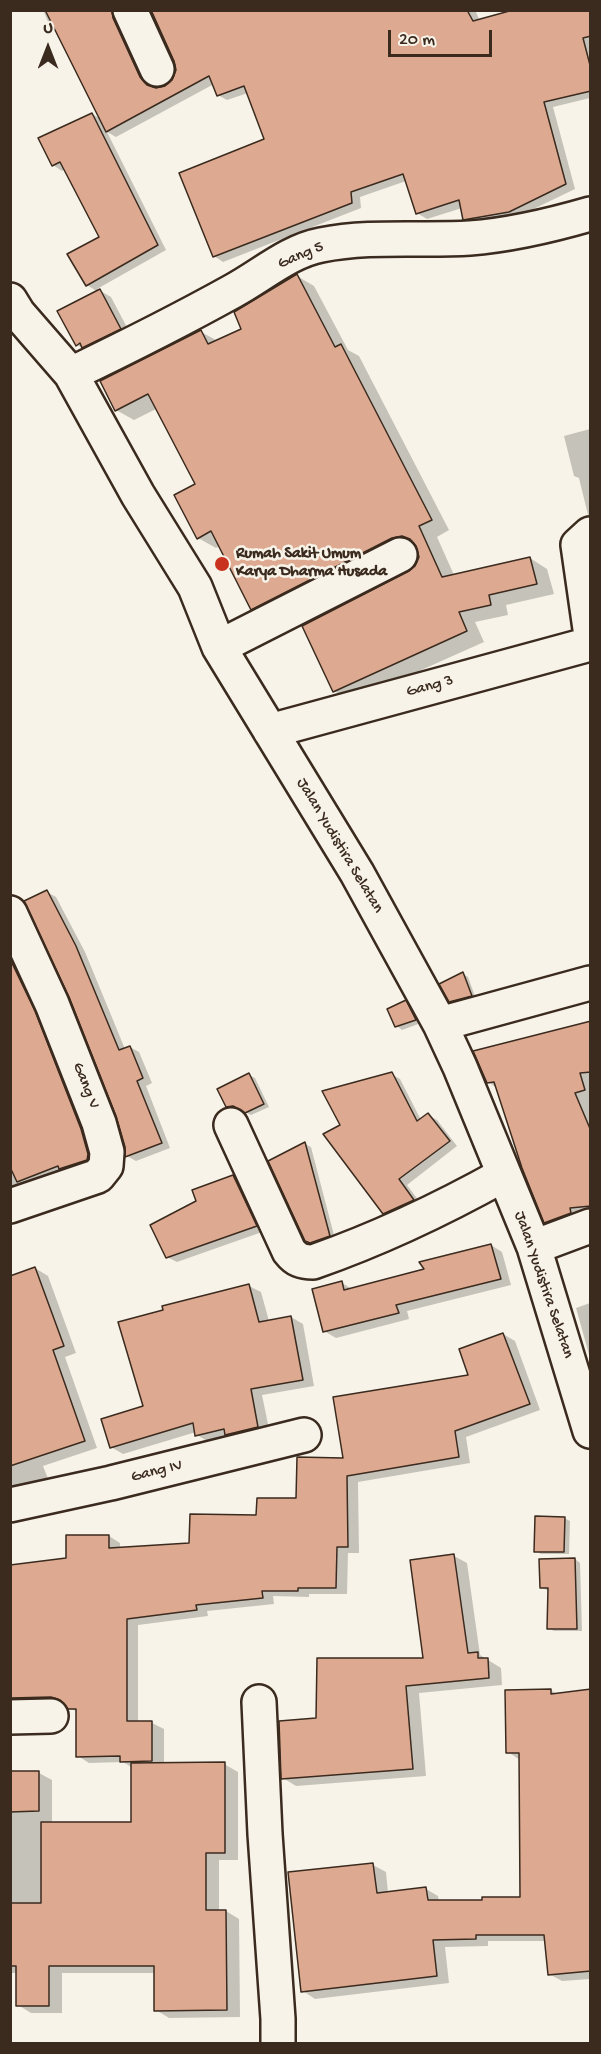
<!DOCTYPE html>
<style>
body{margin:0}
#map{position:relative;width:601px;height:2054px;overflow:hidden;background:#f7f3e8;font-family:"Gochi Hand",sans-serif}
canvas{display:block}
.frame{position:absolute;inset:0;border:12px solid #3b2a1e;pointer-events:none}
.north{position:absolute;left:18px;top:18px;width:60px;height:60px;-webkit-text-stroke:4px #f7f3e8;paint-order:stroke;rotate:0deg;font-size:16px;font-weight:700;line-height:24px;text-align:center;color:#3b2a1e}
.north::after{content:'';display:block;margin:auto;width:21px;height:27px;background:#3b2a1e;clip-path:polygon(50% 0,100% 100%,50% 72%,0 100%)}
.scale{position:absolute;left:388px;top:30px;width:104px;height:27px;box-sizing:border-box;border:3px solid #3b2a1e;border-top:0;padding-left:8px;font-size:18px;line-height:21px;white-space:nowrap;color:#3b2a1e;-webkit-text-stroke:4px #f7f3e8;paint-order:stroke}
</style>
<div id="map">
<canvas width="601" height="2054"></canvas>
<div class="frame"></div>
<div class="north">U</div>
<div class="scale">20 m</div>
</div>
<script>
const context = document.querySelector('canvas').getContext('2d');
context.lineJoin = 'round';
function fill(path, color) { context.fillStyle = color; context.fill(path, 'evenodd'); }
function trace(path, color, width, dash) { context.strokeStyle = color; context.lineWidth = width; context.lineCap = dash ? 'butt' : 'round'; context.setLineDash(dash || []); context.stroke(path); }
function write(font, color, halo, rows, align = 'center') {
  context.font = font + ' "Gochi Hand",sans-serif'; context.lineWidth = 5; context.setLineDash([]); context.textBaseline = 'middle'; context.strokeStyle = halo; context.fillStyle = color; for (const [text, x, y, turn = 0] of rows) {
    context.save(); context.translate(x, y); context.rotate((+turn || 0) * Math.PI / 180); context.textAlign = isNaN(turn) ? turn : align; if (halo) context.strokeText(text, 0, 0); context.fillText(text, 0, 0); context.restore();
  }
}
fill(new Path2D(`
 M43 10H122V24L153 88H165L281 10H475L480 21 590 10V98L553 107 575 189 519 216 474 224 464 219 462 208 427 219 417 213 406 181 360 197 361 208 223 262 214 256 266 140 248 93 227 100 218 95 214 84 116 137 107 132 166 250 97 289 111 297 131 335 88 351 77 345 98 292 87 285 101 237 65 169 62 171 53 165 92 114 101 119 55 27 49 24Z
 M297 276 314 286 348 350 359 356 449 530 437 537 454 575 530 558 547 569 554 594 506 605 508 615 475 622 484 642 352 701 334 691 410 573 417 567 420 557 418 546 410 548 270 619 252 608 220 546 216 548 198 538 197 485 156 409 134 420 116 410 201 332 218 341 243 330Z
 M590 429V516L588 515 579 478 574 476 564 436Z
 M47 892 56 897 85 952 125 1049 130 1047 139 1052 152 1083 146 1086 170 1148 136 1161 127 1156V1147Z
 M10 938 100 1166 10 1192Z
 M463 974 468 977 476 999 456 1004 450 1001Z
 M405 1002 411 1005 421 1023 402 1030 397 1026Z
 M590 1022V1212L556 1228 546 1222 497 1088 488 1082Z
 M391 1074 400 1079 421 1120 428 1115 437 1120 457 1146 407 1185 422 1205 393 1218 384 1213 342 1126Z
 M249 1075 255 1078 269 1107 251 1115 240 1109 233 1110 227 1106Z
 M305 1144 311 1147 335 1239 317 1245 306 1240Z
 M233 1177 243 1182 265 1231 177 1262 167 1257 198 1202Z
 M491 1245 502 1252 511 1285 407 1311 409 1319 336 1338 324 1331 342 1283 352 1289 427 1270Z
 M35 1268 48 1276 76 1353 65 1357 97 1448 43 1466 51 1486 10 1499V1277Z
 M249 1286 261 1292 269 1321 291 1317 303 1324 314 1386 262 1395 270 1434 231 1437 209 1442 197 1435 196 1432 123 1454 111 1447Z
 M590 1303V1358L576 1308Z
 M503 1334 515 1341 540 1410 466 1437 470 1463 358 1482 359 1553H348L347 1594H309V1597L273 1596 274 1604 207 1611 208 1616 138 1625V1723H152L164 1729V1764H224L238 1772V1860H219V1911H226L239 1919 240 2017 169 2018 156 2010 155 1973H62V2013H31L18 2005 17 1973H10V1772L39 1773 52 1780V1824L133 1823V1768L123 1762 89 1763 78 1756 77 1712 63 1703 21 1704 10 1709V1567L68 1559 109 1536 120 1543V1549L190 1545 298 1500 345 1459 471 1376Z
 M564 1518 570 1521 569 1554H541L536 1551Z
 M454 1556 467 1563 480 1655 501 1668 502 1685 419 1693 426 1776 296 1786 283 1778 317 1719 425 1660Z
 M575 1559 580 1563 582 1631H554L548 1628 549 1591 542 1588Z
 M551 1690 558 1695 590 1690V1979L562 1981 549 1974 546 1941H488V1946L445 1947 449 1983 315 1999 303 1991 373 1865 386 1872 388 1893 426 1889 438 1896 439 1902H484L521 1898 520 1760 508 1752Z`), '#0003');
const building = new Path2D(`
 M45 10H112L113 18 140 77 147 85 156 88 165 86 172 80 176 70 174 61 151 10H467L473 21 513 10H591V36L583 38 591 69V91L544 102 566 184 509 212 463 220 459 200 416 214 403 174 351 192 352 203 213 257 179 173 264 139 244 86 217 96 209 76 106 132Z
 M92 113 158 245 86 286 67 254 99 237 60 162 52 166 38 138Z
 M297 274 335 347 341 344 432 520 419 526 442 577 530 557 537 584 489 595 491 605 459 612 467 631 333 692 302 626 409 571 415 566 419 557 416 546 410 539 402 536 392 538 251 610 211 531 197 539 174 495 195 484 148 394 115 411 100 381 201 330 208 344 241 329 234 312Z
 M100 289 121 329 82 348 80 343 76 346 57 311Z
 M47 890 76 946 119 1050 130 1046 143 1078 137 1081 162 1143 125 1157V1147L116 1116 69 997 24 901Z
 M10 959 35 1011 81 1129 88 1154 87 1160 59 1169 58 1166 17 1182 10 1167Z
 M463 972 472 996 449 1002 439 984Z
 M406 1000 416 1020 395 1027 387 1009Z
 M591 1021V1072L580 1073 585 1090 575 1093 591 1131V1206L570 1208 571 1213 544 1223 522 1168 494 1082 487 1083 473 1051Z
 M392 1072 417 1121 428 1113 450 1141 399 1179 414 1200 383 1214 323 1134 340 1125 322 1091Z
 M249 1073 264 1104 245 1113 233 1106 226 1107 217 1089Z
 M305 1142 330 1236 310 1243 305 1241 268 1161Z
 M233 1175 257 1226 166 1258 150 1225 196 1201 192 1190Z
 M491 1244 501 1279 396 1305 399 1313 323 1332 312 1289 342 1281 344 1290 424 1269 419 1262Z
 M35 1267 64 1346 53 1350 85 1441 10 1466V1276Z
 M249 1284 259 1322 291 1316 303 1380 251 1389 258 1427 225 1435 224 1429 195 1436 193 1423 110 1448 101 1419 143 1406 118 1322 163 1310 162 1306Z
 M503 1333 530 1404 455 1431 459 1457 347 1476 348 1547H337L336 1588H298V1591H262L263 1598 196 1605 197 1610 127 1619V1721H152V1761L120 1762V1756L76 1757V1709H68L60 1700 51 1697 10 1698V1565L66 1558V1535H109V1548L189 1543 190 1514 256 1515 257 1498H296L297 1457 343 1458 333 1397 468 1375 459 1349Z
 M535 1516 565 1517 564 1552H534Z
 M454 1554 468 1653 478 1652V1658H488L489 1678 406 1686 413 1769 281 1779 279 1721 316 1718 317 1658H423L410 1560Z
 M575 1558 577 1629H547L548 1588H540L539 1559Z
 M551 1689V1694L591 1689V1971L548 1975 544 1935H476V1939L433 1940 437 1976 301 1992 288 1872 373 1863 377 1893 426 1887 428 1900H482V1897H520L519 1753H506L505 1690Z
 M225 1762V1853H206V1910H226L227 2010 154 2011V1966H49V2006H16V1966H10V1903H41V1822H131V1763Z
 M10 1771H39V1811L10 1812Z`);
fill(building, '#ddaa91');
trace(building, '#3b2a1e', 1.5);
const minor = new Path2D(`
 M130 10 157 69
 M10 300 18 313 71 374 138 495 195 587 219 647 357 873 440 1024 460 1067 534 1247 590 1431
 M71 374C125 348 179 321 233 291 261 276 289 251 321 245 370 235 421 241 470 238 510 235 552 225 590 214
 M590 534 578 545 590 629
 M219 647 400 555
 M270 731 590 644
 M10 913 52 1004 99 1123 107 1152 106 1166 98 1176 10 1206
 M440 1024 590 983
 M231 1125 289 1251C296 1260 302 1262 313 1262 379 1239 442 1209 503 1175
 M534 1247 590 1226
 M10 1505 111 1483 304 1435
 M259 1702 265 1834 278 2019V2044
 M10 1717 51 1716`);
trace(minor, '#3b2a1e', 38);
trace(minor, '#f7f3e8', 33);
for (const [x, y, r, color] of [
 [222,564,8,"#c8321e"]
]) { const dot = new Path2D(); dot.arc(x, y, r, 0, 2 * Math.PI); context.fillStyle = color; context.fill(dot); trace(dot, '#f7f3e8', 2); }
write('16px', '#3b2a1e', '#f7f3e8', [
 ["Gang 5",301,256,-23],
 ["Gang 3",430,687,-15],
 ["Jalan Yudistira Selatan",339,846,59],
 ["Gang V",85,1086,68],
 ["Jalan Yudistira Selatan",543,1285,71],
 ["Gang IV",157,1472,-14]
]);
write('bold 16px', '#3b2a1e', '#f7f3e8', [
 ["Rumah Sakit Umum",236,555],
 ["Karya Dharma Husada",236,573]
], 'left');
</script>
